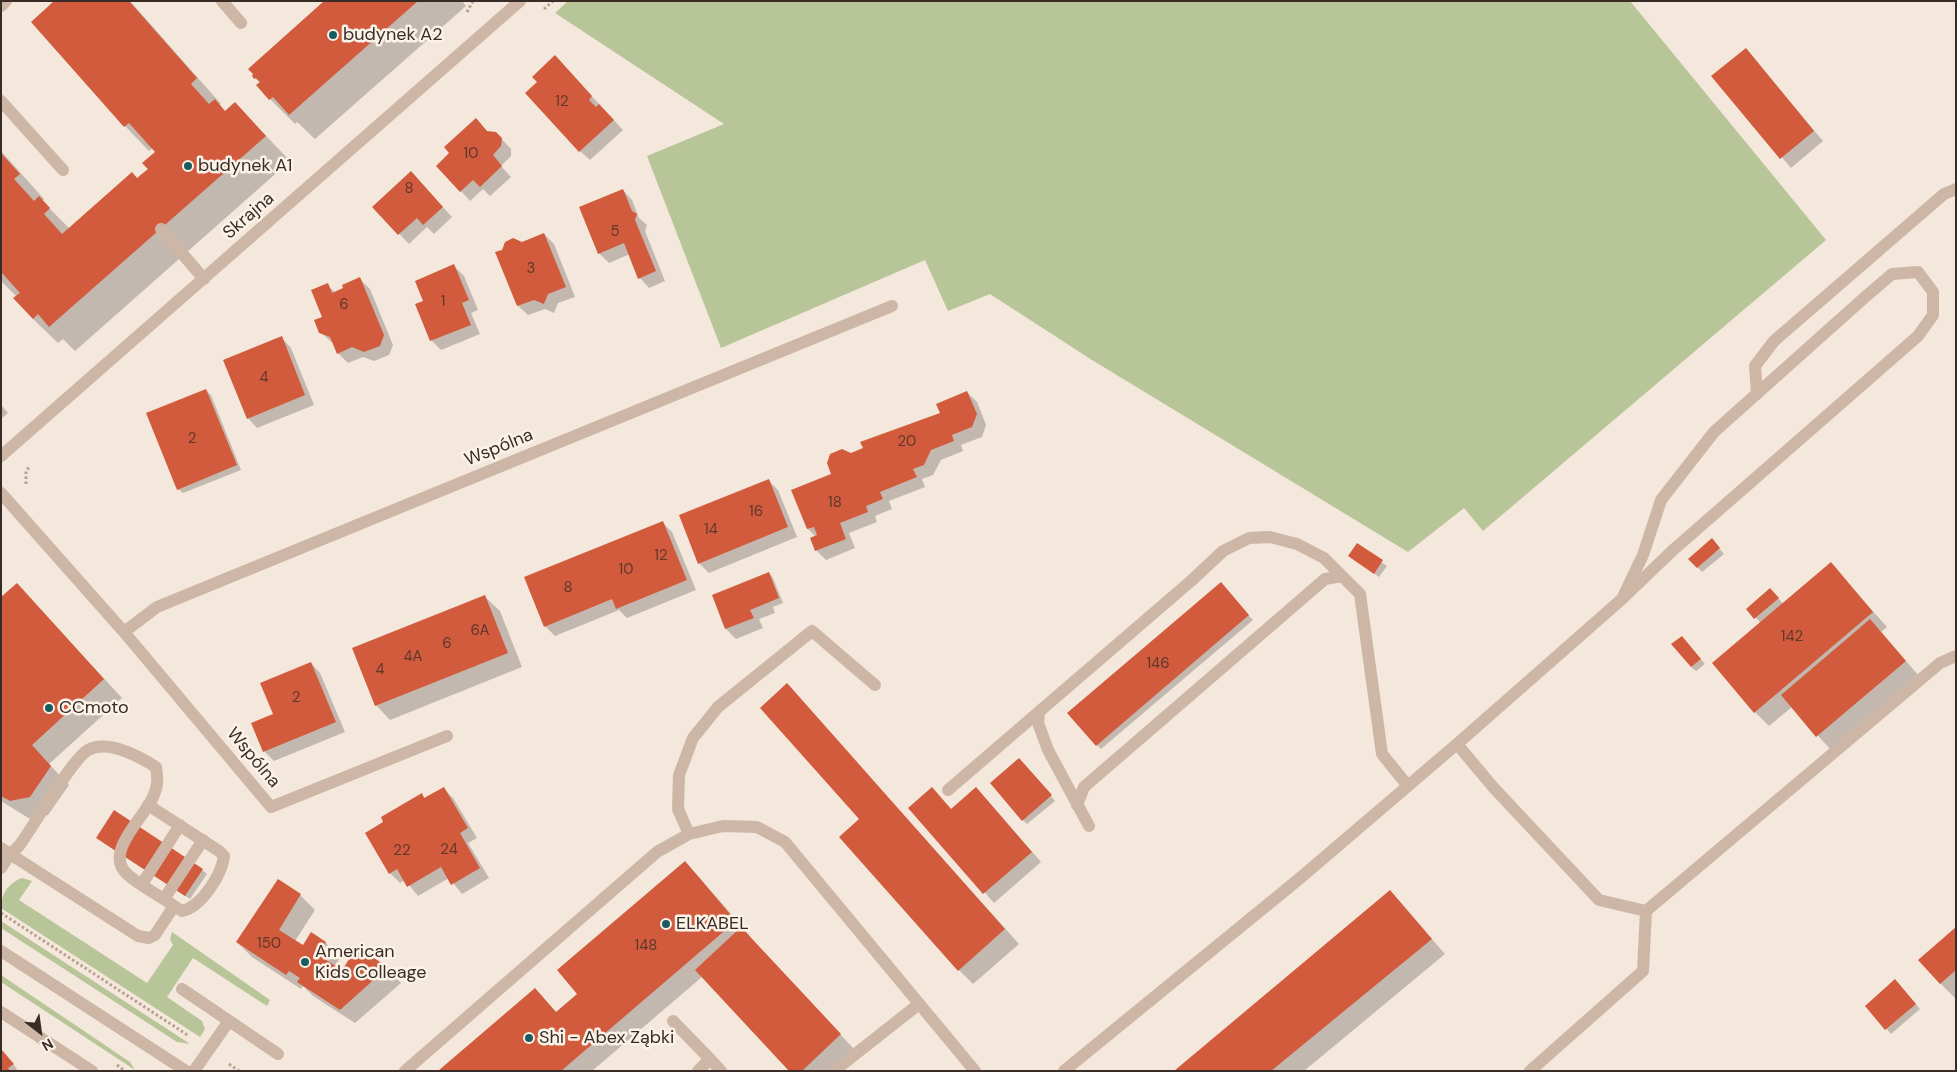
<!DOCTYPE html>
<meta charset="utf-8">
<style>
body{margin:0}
#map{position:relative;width:1957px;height:1072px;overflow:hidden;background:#f4e7db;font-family:"DM Sans",sans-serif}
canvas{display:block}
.frame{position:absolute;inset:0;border:2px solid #392c27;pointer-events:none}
.north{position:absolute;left:15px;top:1007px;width:50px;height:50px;-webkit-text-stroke:4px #fbf2e8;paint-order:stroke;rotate:150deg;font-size:14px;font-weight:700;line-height:20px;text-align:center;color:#392c27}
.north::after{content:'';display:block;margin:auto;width:18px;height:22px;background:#392c27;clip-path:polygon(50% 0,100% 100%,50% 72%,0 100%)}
</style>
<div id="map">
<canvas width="1957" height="1072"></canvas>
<div class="frame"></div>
<div class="north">N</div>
</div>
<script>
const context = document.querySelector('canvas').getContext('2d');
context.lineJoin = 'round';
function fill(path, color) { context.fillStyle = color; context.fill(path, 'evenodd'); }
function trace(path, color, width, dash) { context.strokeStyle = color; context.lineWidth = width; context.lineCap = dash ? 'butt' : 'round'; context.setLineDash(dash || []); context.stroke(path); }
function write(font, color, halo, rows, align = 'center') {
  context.font = font + ' "DM Sans",sans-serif'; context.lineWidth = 5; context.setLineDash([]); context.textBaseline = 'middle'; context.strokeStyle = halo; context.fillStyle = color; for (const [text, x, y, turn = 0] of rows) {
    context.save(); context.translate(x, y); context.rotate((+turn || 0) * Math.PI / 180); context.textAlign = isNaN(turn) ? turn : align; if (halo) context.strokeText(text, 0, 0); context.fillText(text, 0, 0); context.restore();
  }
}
fill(new Path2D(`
 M568 1H1630L1826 240 1483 531 1464 508 1408 552 1092 360 990 294 948 311 925 260 721 348 647 156 724 124 555 13Z
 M22 878 32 881 19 900 147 983 173 945 170 939 172 932 270 1000 267 1006 193 958 167 997 202 1021 205 1029 200 1037 1 908C1 893 9 883 22 878Z
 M1 921 181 1038 190 1044 177 1042 1 928Z
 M1 975 130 1062 135 1070 1 982Z`), '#b8c599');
fill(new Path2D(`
 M56 1H130L221 104 219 105 226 112 235 103 290 161 75 351 63 339 58 343 33 319 15 298 17 297 1 281V151L44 199 42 201 70 229 138 180 149 169 157 152 153 148 149 151 125 126Z
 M326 1H462L466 6 315 139 297 122 295 124 270 99 258 85 260 83 253 76Z
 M1746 49 1823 141 1791 168 1713 76Z
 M565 67 623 130 590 160 580 151 539 83Z
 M496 133 511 149V156L501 166 511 177 490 196 483 189 470 201 461 191Z
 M421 183 452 217 434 234 427 227 409 244 374 207Z
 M623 190 632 200 639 218 647 225 645 231 665 281 649 288 640 278 630 254 609 263 599 253Z
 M544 234 554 244 575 297 558 303 554 313 545 309 528 315 518 306 522 243Z
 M454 266 464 276 478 310 471 313 480 334 441 350 431 340Z
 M360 279 370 289 393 345 389 355 374 361 363 357 348 363 338 353 334 344 320 332 327 285 336 293 345 289Z
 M282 338 291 348 314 405 257 428 248 418Z
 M206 390 211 395 241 470 183 493 178 489Z
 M967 392 977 402 986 425 982 437 961 445 963 451 941 460 933 475 922 479 925 487 889 501 892 509 875 516 877 522 849 533 855 548 826 560 816 550V537L808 529 833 475 851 454 941 414Z
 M1 405 8 413 1 419Z
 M768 480 778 490 797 537 709 573 699 563Z
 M662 522 672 532 696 590 627 618 619 610 555 636 545 626Z
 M1357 545 1387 566 1379 577 1350 556Z
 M1716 545 1724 554 1702 572 1690 559Z
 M1831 564 1887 627 1881 632 1919 676 1831 750 1792 707 1769 726 1755 712 1761 623 1747 609 1775 594 1783 604Z
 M769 573 773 578 783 603 773 607 775 613 759 619 763 628 736 639 726 629 713 596Z
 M17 584 122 698 49 764 69 785 48 815 30 819 1 801V599Z
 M1225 589 1253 620 1101 749 1097 745Z
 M485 597 500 611 522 667 390 720 376 705Z
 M1686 642 1705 664 1696 671 1691 667Z
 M311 663 320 673 345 732 274 761 264 751Z
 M787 685 1019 944 973 984 959 970 861 820Z
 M1024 764 1055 801 1027 824 1023 820Z
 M443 788 453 798 477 838 468 843 489 878 462 894 449 878 418 896 405 880 400 883 390 873 385 822 422 795 425 799Z
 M932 789 952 810 986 799 1041 862 994 903 910 808Z
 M102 842 202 870 207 874 190 899Z
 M685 862 699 877 750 936 749 937 854 1049 831 1071H791L702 977 592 1071H440L535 990 557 1013 578 994Z
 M278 881 300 895 315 910 295 941 303 947 312 934 326 943 340 958 334 967 342 972 358 949 387 968 401 983 355 1023 313 996 303 986 301 989 252 957 237 942Z
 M1390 891 1445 954 1304 1071H1176Z
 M1956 928V997L1955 998 1940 983Z
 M1900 986 1920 1009 1891 1034 1867 1006Z
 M5 1054 17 1069 15 1071H1Z`), '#0003');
fill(new Path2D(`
 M54 1H129L197 78 191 84 209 104 215 99 225 111 235 102 266 136 49 327 38 314 33 319 13 298 20 293 1 272V153L20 174 14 179 34 201 39 196 50 208 44 214 62 234 132 172 137 178 148 169 142 163 155 152 129 123 124 127 31 22Z
 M324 1H418L289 115 273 97 269 100 256 85 260 82 256 78 254 79 252 76 253 74 248 69Z
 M1746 48 1814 131 1780 159 1711 76Z
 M555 55 592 96 589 100 596 107 599 104 614 120 579 152 525 93 537 82 532 77Z
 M476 118 487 131 496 132 502 138 501 146 493 155 502 166 480 187 473 180 460 192 436 166 449 153 444 147Z
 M411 171 443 207 423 225 417 218 398 235 372 207Z
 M623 189 632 211 637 214 635 220 656 271 638 279 624 243 598 254 579 207Z
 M544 233 566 287 548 294 544 304 534 300 517 306 495 252 502 250 505 242 513 238 522 242Z
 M454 264 469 300 462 303 471 325 430 341 415 304 423 301 415 281Z
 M360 277 384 335 380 346 364 352 352 347 337 354 330 337 319 333 314 320 322 317 311 290 328 283 332 293 343 288 342 285Z
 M282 336 305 395 247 419 223 360Z
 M206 389 237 465 177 490 146 413Z
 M967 391 977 414 972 427 952 435 954 441 931 450 924 465 913 469 917 477 880 492 883 499 866 506 868 512 840 523 846 539 815 551 810 538 817 535 814 527 807 529 791 490 831 474 827 463 830 454 842 449 851 453 863 448 860 442 940 413 936 404Z
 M769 479 788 527 698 564 679 515Z
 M663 521 687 580 616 609 612 599 544 627 524 577Z
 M1712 538 1720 548 1697 568 1688 559Z
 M1357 543 1383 560 1374 574 1348 556Z
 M1831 562 1873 612 1754 713 1712 663Z
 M769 572 779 598 750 610 754 618 725 629 712 595Z
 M1221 582 1249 615 1096 746 1067 713Z
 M17 583 104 679 32 745 51 766 30 797 10 801 1 796V597Z
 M1770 588 1779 598 1754 619 1746 609Z
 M485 595 508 653 375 706 352 648Z
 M1870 619 1906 661 1816 737 1781 695Z
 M1682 636 1701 659 1691 667 1671 644Z
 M311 662 336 722 263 752 251 723 273 714 260 683Z
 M787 683 1005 929 958 971 839 837 859 819 760 708Z
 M1019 758 1052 795 1022 821 990 783Z
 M444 787 468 828 460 833 480 868 451 885 441 867 407 887 397 869 389 874 365 833 383 822 381 817 422 793 424 798Z
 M932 787 951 809 976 787 1032 852 983 894 908 808Z
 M114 810 203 869 185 896 96 838Z
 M685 861 736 921 561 1071H438L535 988 556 1012 577 994 557 970Z
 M278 879 301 894 279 930 303 945 311 932 326 942 318 955 342 970 357 947 388 967 340 1010 297 982 300 978 289 971 286 975 236 942Z
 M1390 890 1432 939 1271 1071H1174Z
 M741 927 841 1034 802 1071H789L695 970Z
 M1956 927V970L1940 984 1918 960Z
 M1895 979 1916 1004 1885 1030 1865 1006Z
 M1 1049 14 1064 8 1068 10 1071H1Z`), '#d15b3c');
trace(new Path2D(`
 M544 9 553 1
 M467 12 473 1
 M26 484V471L30 466
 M1 913 189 1036
 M229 1064 239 1071
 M117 1065 125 1071`), '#b9a090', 3, [2.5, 2.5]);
trace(new Path2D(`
 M222 1 241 23
 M1 6 6 1
 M1 101 63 170
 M161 229 204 279
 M1757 394 1755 366 1774 341 1944 194 1956 189
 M1039 712 1038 723 1048 750 1089 826
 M1457 744 1493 787 1599 900 1646 911
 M948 790 1191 581 1223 551 1249 538 1270 537 1297 544 1324 558 1360 594 1382 754 1408 786
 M1077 805 1084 787 1325 579 1342 576
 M689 834 678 809 679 775 693 738 718 707 812 631 875 685
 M1 848 10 854 19 846C33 827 72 759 88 750 108 739 140 757 156 767 158 779 158 786 153 797 145 817 103 852 127 874 140 886 159 895 174 906
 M1 868 10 854 138 936 149 938 155 935 174 906 182 911C201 907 222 875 224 856L219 851 148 805
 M142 884 180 825
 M164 899 203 840
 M182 989 278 1054
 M1 1012 92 1071
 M673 1021 710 1059
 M194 1071 229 1021
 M405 1071 657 852 689 834 723 826 757 827 785 842 975 1071
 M698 1071 710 1059 721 1071
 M834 1071 919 1004
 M1064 1071 1299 879 1457 744 1622 599 1672 551 1918 336 1933 315V292L1918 272 1892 274 1864 298 1714 432 1661 500 1643 555 1622 599
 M1530 1071 1643 971 1646 911 1940 663 1956 656`), '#cdb6a6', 12);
trace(new Path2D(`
 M1 493 124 632 157 607 892 306
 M124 632 271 807 447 736`), '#cdb6a6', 12);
trace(new Path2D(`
 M1 456 520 1
 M1 951 186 1071`), '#cdb6a6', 12);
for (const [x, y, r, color] of [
 [333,35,5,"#195c5e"],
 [188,166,5,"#195c5e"],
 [49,708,5,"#195c5e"],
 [666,924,5,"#195c5e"],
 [305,962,5,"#195c5e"],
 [529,1038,5,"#195c5e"]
]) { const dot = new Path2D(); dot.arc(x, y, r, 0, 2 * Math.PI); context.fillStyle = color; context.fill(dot); trace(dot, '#fbf2e8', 2); }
write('15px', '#5f382c', null, [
 ["12",562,102],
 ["10",471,154],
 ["8",409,189],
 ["5",615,232],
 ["3",531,269],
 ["1",443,302],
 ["6",344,305],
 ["4",264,378],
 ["2",192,439],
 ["20",907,442],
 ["18",835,503],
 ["16",756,512],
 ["14",711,530],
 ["12",661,556],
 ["10",626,570],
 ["8",568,588],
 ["6A",480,631],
 ["142",1792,637],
 ["6",447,644],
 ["4A",413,657],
 ["146",1158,664],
 ["4",380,670],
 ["2",296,698],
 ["24",449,850],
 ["22",402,851],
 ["150",269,944],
 ["148",646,946]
]);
write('18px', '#392c27', '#fbf2e8', [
 ["budynek A2",343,35],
 ["budynek A1",198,166],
 ["CCmoto",59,708],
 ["ELKABEL",676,924],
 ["American",315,952],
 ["Kids Colleage",315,973],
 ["Shi - Abex Ząbki",539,1038]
], 'left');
write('18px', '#392c27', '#fbf2e8', [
 ["Skrajna",249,216,-41],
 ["Wspólna",499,448,-22],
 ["Wspólna",253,758,50]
]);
</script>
